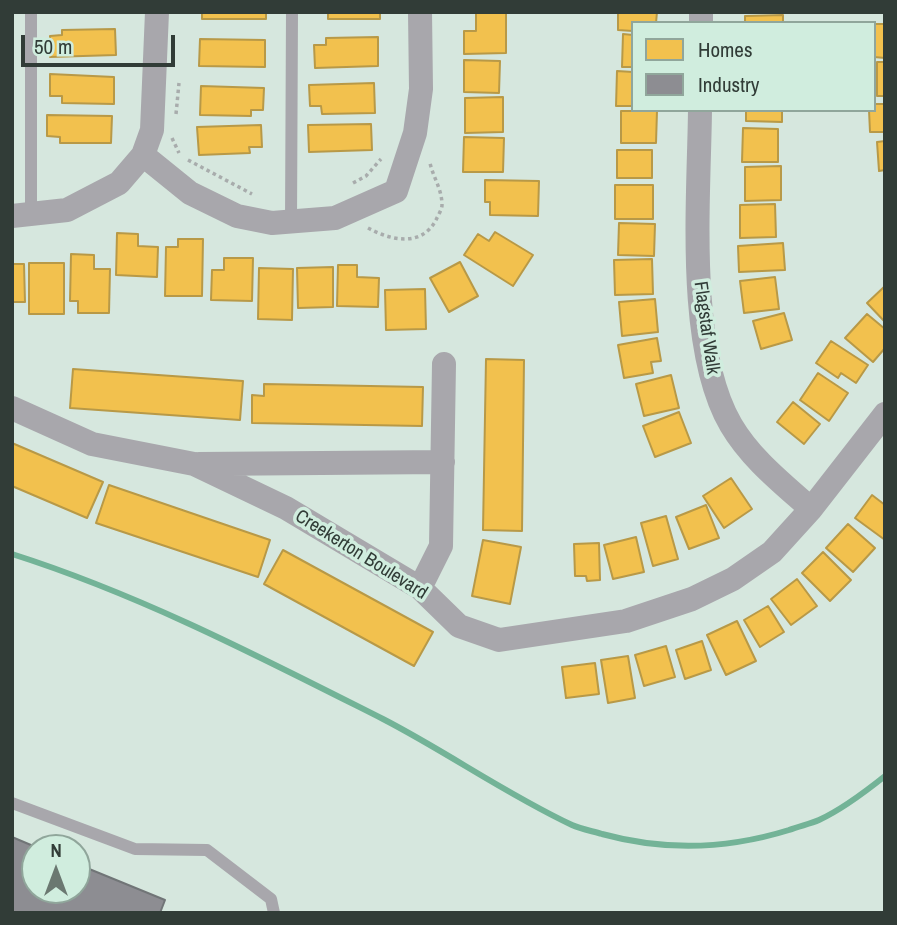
<!DOCTYPE html>
<style>
body{margin:0}
#map{position:relative;width:897px;height:925px;overflow:hidden;background:#d6e7de;font-family:"Archivo Narrow",sans-serif}
canvas{display:block}
.frame{position:absolute;inset:0;border:14px solid #313c37;pointer-events:none}
.legend{position:absolute;left:631px;top:21px;width:245px;height:91px;box-sizing:border-box;background:#d0edde;border:2px solid #90a69b;margin:0;padding:9px 12px;list-style:none;font-size:21px;color:#313c37}
.legend li{display:flex;align-items:center;gap:14px;height:35px}
.legend b{width:35px;border:2px solid #90a69b}
.north{position:absolute;left:21px;top:834px;width:70px;height:70px;box-sizing:border-box;background:#d0edde;border:2px solid #90a69b;border-radius:50%;rotate:0deg;font-size:19px;font-weight:700;line-height:28px;text-align:center;color:#313c37}
.north::after{content:'';display:block;margin:auto;width:24px;height:32px;background:#6b7871;clip-path:polygon(50% 0,100% 100%,50% 72%,0 100%)}
.scale{position:absolute;left:21px;top:35px;width:154px;height:32px;box-sizing:border-box;border:4px solid #313c37;border-top:0;padding-left:9px;font-size:21px;line-height:24px;white-space:nowrap;color:#313c37;-webkit-text-stroke:5px #d0edde;paint-order:stroke}
</style>
<div id="map">
<canvas width="897" height="925"></canvas>
<div class="frame"></div>
<ul class="legend">
<li><b style="height:19px;background:#f2c14e"></b>Homes</li>
<li><b style="height:19px;background:#8d8d92"></b>Industry</li>
</ul>
<div class="north">N</div>
<div class="scale">50 m</div>
</div>
<script>
const context = document.querySelector('canvas').getContext('2d');
context.lineJoin = 'round';
function fill(path, color) { context.fillStyle = color; context.fill(path, 'evenodd'); }
function trace(path, color, width, dash) { context.strokeStyle = color; context.lineWidth = width; context.lineCap = dash ? 'butt' : 'round'; context.setLineDash(dash || []); context.stroke(path); }
function write(font, color, halo, rows, align = 'center') {
  context.font = font + ' "Archivo Narrow",sans-serif'; context.lineWidth = 7; context.setLineDash([]); context.textBaseline = 'middle'; context.strokeStyle = halo; context.fillStyle = color; for (const [text, x, y, turn = 0] of rows) {
    context.save(); context.translate(x, y); context.rotate((+turn || 0) * Math.PI / 180); context.textAlign = isNaN(turn) ? turn : align; if (halo) context.strokeText(text, 0, 0); context.fillText(text, 0, 0); context.restore();
  }
}
const homes = new Path2D(`
 M202 12H266V19H202Z
 M328 12H380V19H328Z
 M476 12H506V53L464 54V31H476Z
 M618 12H657L656 23H633V31L618 30Z
 M783 15V23H745V16Z
 M874 24H885V58L874 57Z
 M115 29 116 55 50 57V36L62 35V30Z
 M623 34 633 35V67H622Z
 M378 37V66L315 68 314 45H326V38Z
 M200 39 265 40V67L199 66Z
 M464 60 500 61 499 93 464 92Z
 M877 62H885V96H877Z
 M617 71 633 72V106H616Z
 M50 74 114 77V104L62 103V96H50Z
 M374 83 375 113 322 114 321 106H310L309 85Z
 M201 86 264 88 263 110H251V116L200 115Z
 M503 97V132L465 133V98Z
 M874 104H885V132H870L869 110H874Z
 M746 110H782V122L746 121Z
 M621 111H657L656 143H621Z
 M47 115 112 116 111 143H60V137L47 136Z
 M371 124 372 150 309 152 308 125Z
 M261 125 262 147H249L250 153 199 155 197 127Z
 M743 128 778 129V162H742Z
 M464 137 504 138 503 172H463Z
 M885 141V170L879 171 877 142Z
 M617 150H652V178H617Z
 M781 166V200L745 201V167Z
 M485 180 539 181 538 216 490 215V202H485Z
 M615 185H653V219H615Z
 M775 204 776 237 740 238V205Z
 M619 223 655 224 654 256 618 255Z
 M495 232 533 255 513 286 464 255 478 234 489 241Z
 M117 233 138 234V246L158 247 157 277 116 275Z
 M178 239H203L202 296H165L166 247H178Z
 M783 243 785 270 739 272 738 246Z
 M71 254 94 255V269H110L109 313H78V301H70Z
 M224 258H253L252 301 211 300 212 270H224Z
 M652 259 653 294 615 295 614 260Z
 M460 262 478 296 449 312 430 278Z
 M29 263H64V314H29Z
 M12 264H24L25 302H12Z
 M338 265H357V277L379 278 378 307 337 306Z
 M333 267V307L298 308 297 268Z
 M259 268 293 269 292 320 258 319Z
 M775 277 779 309 744 313 740 281Z
 M885 286V322L867 303Z
 M425 289 426 329 386 330 385 290Z
 M655 299 658 332 622 336 619 302Z
 M784 313 792 340 761 349 753 321Z
 M867 314 885 329V348L873 362 845 338Z
 M657 338 661 361 651 362 653 373 624 378 618 345Z
 M831 341 868 365 856 383 841 373 838 378 816 363Z
 M486 359 524 360 522 531 483 530Z
 M73 369 243 381 240 420 70 408Z
 M818 373 848 393 829 421 800 400Z
 M671 375 679 408 644 416 636 384Z
 M264 384 423 387 422 426 252 423V395L264 396Z
 M793 402 820 424 804 444 777 422Z
 M679 412 691 443 655 457 643 426Z
 M12 443 103 482 87 518 12 486Z
 M731 478 752 509 724 528 703 496Z
 M109 485 270 540 258 577 96 523Z
 M872 495 885 505V540L855 518Z
 M706 505 719 538 689 549 676 517Z
 M666 516 678 559 653 566 641 523Z
 M848 524 875 548 853 572 826 548Z
 M636 537 644 572 613 579 604 545Z
 M483 540 521 547 510 604 472 596Z
 M599 543 600 580 587 581 586 576H575L574 544Z
 M283 550 433 632 414 666 264 584Z
 M823 552 851 580 830 601 802 573Z
 M797 579 817 606 791 625 771 599Z
 M768 606 784 632 760 647 744 620Z
 M737 621 756 661 726 675 707 635Z
 M702 641 711 670 685 679 676 650Z
 M666 646 675 677 644 686 635 655Z
 M628 656 635 698 608 703 601 660Z
 M595 663 599 694 566 698 562 667Z`);
fill(homes, '#f2c14e');
trace(homes, '#b89947', 2);
const industry = new Path2D(`
 M12 837 38 848H35V890H77V864L165 900 160 913H12Z`);
fill(industry, '#8d8d92');
trace(industry, '#717577', 2);
trace(new Path2D(`
 M12 554C141 595 262 658 383 719 447 752 506 794 572 825 581 829 592 831 602 834 664 851 728 849 789 830 799 826 810 824 819 820 843 809 865 792 885 776`), '#73b397', 6);
trace(new Path2D(`
 M176 114 179 83
 M172 138 179 153
 M188 160 252 194
 M353 183 366 176 381 159
 M368 228C390 240 421 248 436 220 438 215 442 210 442 205 442 189 433 177 430 163`), '#a8acac', 3.5, [3.5, 3.5]);
trace(new Path2D(`
 M31 215V12
 M291 222 292 12
 M12 803 135 849 207 850 271 899 274 913`), '#a8a7ac', 12);
trace(new Path2D(`
 M157 12 152 130 143 155 190 193 237 216 272 223 335 218 396 191 415 133 421 89 420 12
 M701 23V12
 M700 110C699 199 686 348 731 425 751 459 782 483 811 509
 M12 216 67 210 119 183 143 155
 M12 408 92 444 194 464 286 508 420 588 459 626 499 640 626 621 692 599 733 579 772 552 811 509 885 414
 M199 464 443 462
 M420 588 441 546 444 364`), '#a8a7ac', 24);
write('19px', '#313c37', '#d0edde', [
 ["Flagstaf Walk",706,328,82],
 ["Creekerton Boulevard",361,555,32]
]);
</script>
